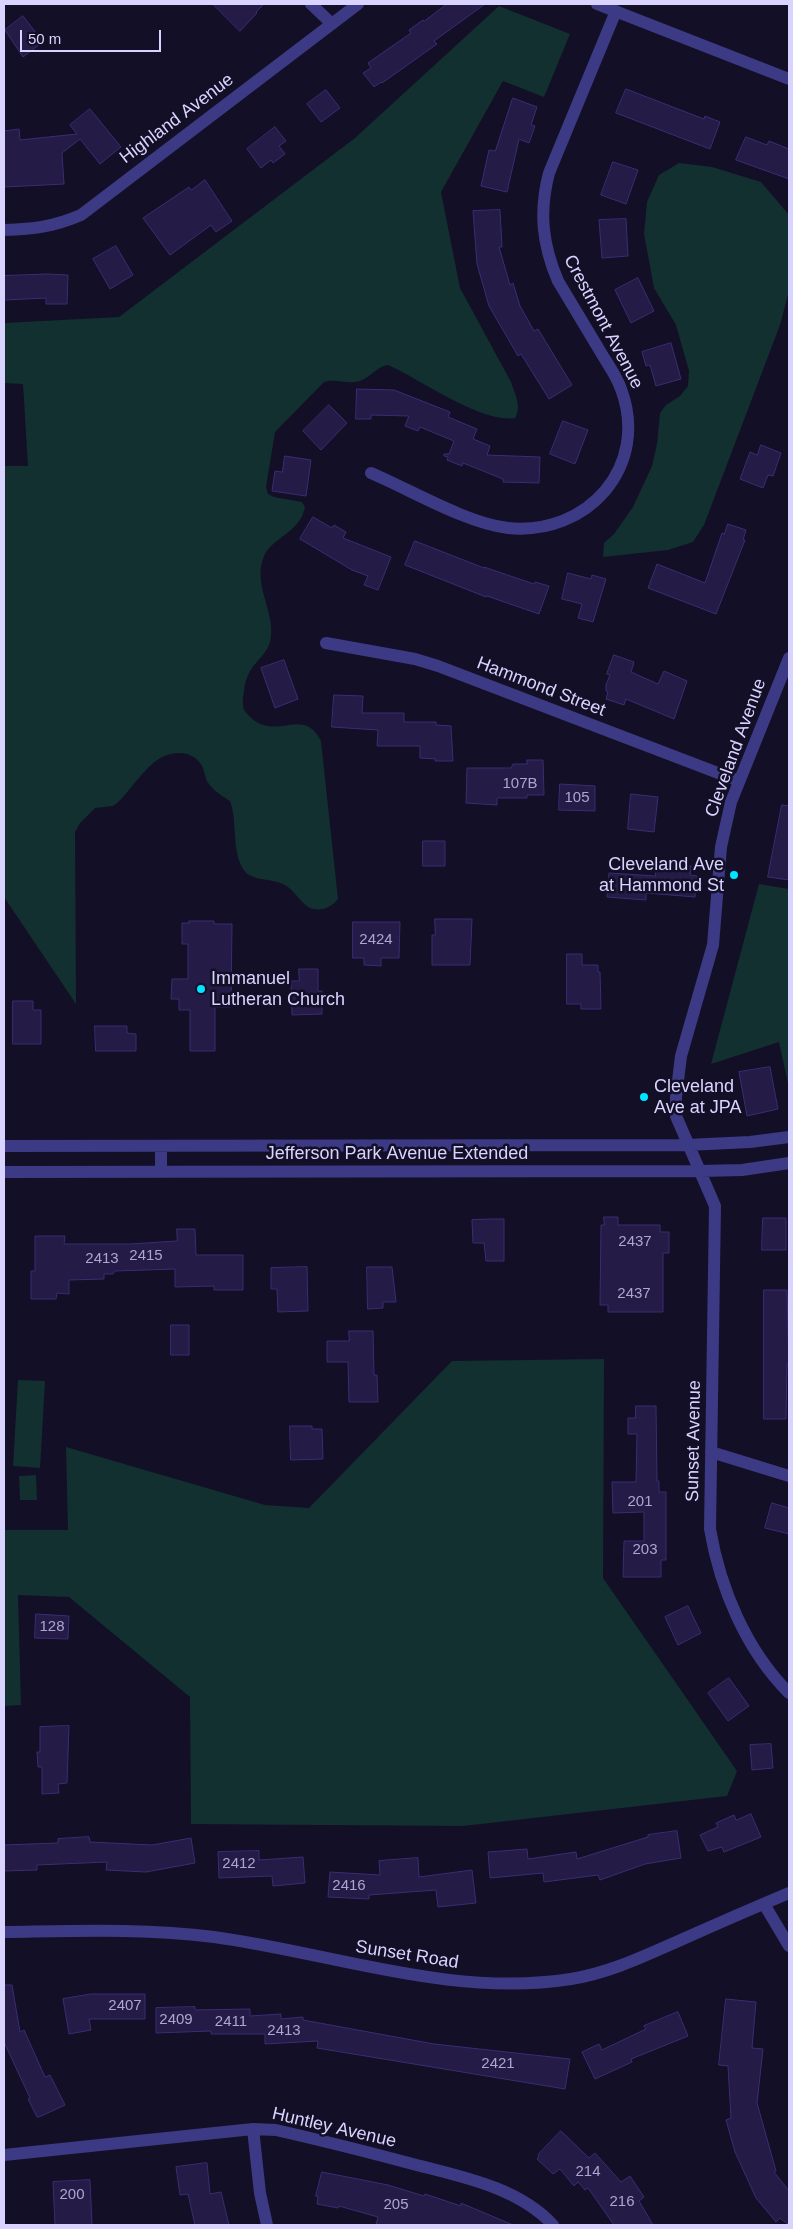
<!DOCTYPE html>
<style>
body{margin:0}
#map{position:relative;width:793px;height:2229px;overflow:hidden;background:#130f26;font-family:Arial,sans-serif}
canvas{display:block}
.frame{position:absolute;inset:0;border:5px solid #d9d4ff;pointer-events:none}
.scale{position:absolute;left:20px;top:30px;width:141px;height:22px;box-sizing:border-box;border:2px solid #d9d4ff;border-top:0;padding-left:6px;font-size:15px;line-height:18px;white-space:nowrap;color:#d9d4ff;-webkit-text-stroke:4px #130f26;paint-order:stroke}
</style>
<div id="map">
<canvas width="793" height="2229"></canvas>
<div class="frame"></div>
<div class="scale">50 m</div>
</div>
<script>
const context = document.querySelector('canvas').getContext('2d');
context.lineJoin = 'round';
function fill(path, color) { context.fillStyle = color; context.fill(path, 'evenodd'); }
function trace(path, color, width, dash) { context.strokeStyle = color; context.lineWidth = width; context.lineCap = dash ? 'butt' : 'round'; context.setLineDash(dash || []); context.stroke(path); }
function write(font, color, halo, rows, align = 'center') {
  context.font = font + ' Arial,sans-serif'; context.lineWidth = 5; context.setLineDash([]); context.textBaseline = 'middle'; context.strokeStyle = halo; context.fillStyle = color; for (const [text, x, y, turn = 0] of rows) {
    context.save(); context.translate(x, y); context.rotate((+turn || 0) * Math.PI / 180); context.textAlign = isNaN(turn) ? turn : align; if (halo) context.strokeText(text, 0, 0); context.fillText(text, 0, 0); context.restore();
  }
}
fill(new Path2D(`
 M499 6 570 34 544 97 503 81 441 192 460 288 511 382C515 394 522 407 515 418 482 424 420 379 388 365 376 367 371 377 360 381 348 385 336 378 324 382L275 432 266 487 268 494 274 497 302 502 305 507C300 534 269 538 263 559 253 587 277 614 270 642 264 661 247 663 244 691 243 697 242 704 244 710 247 714 251 718 255 721 281 738 304 707 321 741L338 899C332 906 324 911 314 909 302 907 296 891 285 885 273 878 251 882 243 869 231 848 238 823 230 801 221 795 213 791 207 781 205 776 204 770 202 766 199 760 193 756 187 754 154 746 137 785 117 803L113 806 95 808 80 823 75 832 76 1004 4 897V466H28L23 384 4 383V323L119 317 355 138Z
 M679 163 712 167 761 182 789 215V291L780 325 704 525 693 542 668 550 603 557 604 543 614 534 633 507 652 466 657 444 660 413 666 405 680 396 688 386 689 371 676 325 654 288 644 234 647 202 659 175Z
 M759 884 789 889V1088L779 1042 711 1064Z
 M604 1359 603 1578 737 1771 727 1796 463 1826 191 1824 190 1697 69 1597 18 1595 21 1705 4 1706V1530H68L66 1447 265 1505 309 1508 452 1361Z
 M18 1380 45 1381 40 1468 13 1466Z
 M36 1475 37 1500H20L19 1476Z`), '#12302f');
const building = new Path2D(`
 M213 4H264L256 12 257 13 240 31Z
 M447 4H485L434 41 437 44 382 83 381 82 374 87 363 73 371 68 368 63 411 33 409 30 423 20 424 21Z
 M23 16 43 42 23 57 5 30Z
 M626 89 704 119 705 116 720 122 710 149 616 113Z
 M326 90 340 108 321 122 307 104Z
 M513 98 537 107 531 125 535 126 529 143 519 139 507 192 481 186 489 150 495 151Z
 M90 109 121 147 100 164 80 139 62 153 64 184 4 187V131L19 129 20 140 77 134 70 125Z
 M275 127 286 141 279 146 285 154 273 163 271 160 261 168 247 149Z
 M746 137 767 145 769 141 789 149V179L736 160Z
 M613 162 638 170 626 204 601 195Z
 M205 180 232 221 216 232 211 225 170 255 143 218 189 187 191 190Z
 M500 210 502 247H499L510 285 513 283 520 306 534 331 538 329 572 385 549 399 521 354 518 356 489 306 477 264 473 211Z
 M626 219 628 256 602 258 599 220Z
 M116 246 133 275 110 289 93 259Z
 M48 274 68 275 67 304H46V298L4 300V276Z
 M638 278 654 311 631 323 615 290Z
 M671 343 681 379 656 386 650 365 646 366 642 352Z
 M357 389 394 390 450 412 448 417 477 429 473 439 490 446 487 455 540 457 539 483 503 482V479L463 463 462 466 447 460 448 457 444 456V454H449L454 441 420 427 418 431 405 426 409 416 371 415V419H356Z
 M329 405 347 423 321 450 303 431Z
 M563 421 588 430 575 464 550 454Z
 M761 445 781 453 773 476 768 475 763 488 740 479 750 452 757 455Z
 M285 456 311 460 306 496 272 491 275 471 282 472Z
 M313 517 332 528 334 525 346 532 343 538 391 557 378 590 364 585 368 576 352 570 300 539Z
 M728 524 746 530 743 540H745L716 614 648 588 657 564 705 583 722 533 724 534Z
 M415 541 484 568V567L534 584 535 582 549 586 539 614 487 596 486 597 405 565Z
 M568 573 591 579 592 575 606 579 593 622 578 618 582 604 562 599Z
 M614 655 634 662 631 672 658 684 664 671 687 681 674 719 626 699 624 705 606 699 608 692 606 691V685L610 675 607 674Z
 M284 660 298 699 275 708 261 668Z
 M334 695 363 696 362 713H404V722H436V725L451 726 453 761H435L436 759 420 758V746H377L378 730 332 727Z
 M527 760H543L544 795H527V798H497V805L466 803 467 768H511L513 764H527Z
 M560 784 595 786V811L559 810Z
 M631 794 658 797 654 832 628 829Z
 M782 805 789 806V880L768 877Z
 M423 841H445V866H423Z
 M656 864 691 866 690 875 697 876 695 897 646 893V900L607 897 609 873 655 876Z
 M435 919H472L470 965H432V935H435Z
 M189 921H214V924H232L231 1007H215V1051H190V1010H179V999H171L172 979H188V944H182V923H189Z
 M353 922H400L399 958H381V966L364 965V958H353Z
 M567 954H582V965H598V972H600L601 1009H581V1004H567Z
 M299 969H318V991H322V1014L292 1015 291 981H299Z
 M13 1001H33V1010H41V1044H13Z
 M95 1026H127V1033L136 1034V1051H96Z
 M770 1067 778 1109 747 1116 739 1072Z
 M604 1217H618V1225H660V1232H669V1253H663V1312H608V1305H600L601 1225H604Z
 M763 1218H786V1250H762Z
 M490 1219H504V1261H486L484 1243H473L472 1220Z
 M177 1229H195L196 1255H243V1290H214V1286L175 1287V1269L115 1271 113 1274H104V1279L69 1280V1294L57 1293 56 1299H31V1271H35V1236H65L64 1244H130L177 1241Z
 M307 1267 308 1311 278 1312 277 1289H271V1268Z
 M367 1267H392L396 1302H383V1308L368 1309Z
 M764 1290H787L789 1364H787L786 1419H764Z
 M171 1325H189V1355H171Z
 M349 1331H373L374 1375H377L378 1402H349L348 1362H327V1341H349Z
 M636 1406H656L657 1481H659V1492H666V1560H661V1577H623L624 1541H644V1512L613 1513 612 1482H636L637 1434H628V1418H635Z
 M290 1426H312V1429H322L323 1459 291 1460Z
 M772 1503 789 1508V1534L765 1528Z
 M688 1606 701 1633 678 1645 665 1617Z
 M36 1614 69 1616 68 1639 35 1638Z
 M729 1678 749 1706 728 1721 708 1693Z
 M69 1726 67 1783 58 1784 59 1793 42 1794V1767H38L37 1752H40V1727Z
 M771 1744 773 1768 752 1770 750 1745Z
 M751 1814 761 1837 724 1852 722 1847 708 1851 700 1835 718 1827 716 1823 734 1815 736 1820Z
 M677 1831 681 1858 645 1864 600 1880 598 1875 544 1882 543 1873 490 1878 488 1852 527 1849 528 1859 576 1852 577 1859 648 1837V1835Z
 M89 1837 90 1842 152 1845 191 1838 195 1863 146 1872 106 1870 107 1862 37 1865V1870L4 1871V1845L58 1843V1839Z
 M259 1851V1860L303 1857 305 1883 273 1886 272 1876 219 1878 218 1852Z
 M418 1858 419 1877 472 1870 476 1903 438 1907 436 1890 369 1895V1899L328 1897 330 1872 380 1875 379 1861Z
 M4 1985H12L20 2032 24 2030 45 2077 50 2075 65 2105 39 2117H37L28 2099 30 2098 4 2042Z
 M91 1994H145V2019H89L91 2030 69 2034 63 1999Z
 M726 1999 756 2002 752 2048 763 2049 757 2103 776 2171 774 2172 789 2191V2225L780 2218 776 2222 756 2198 735 2152 726 2120 731 2118 728 2066 719 2065Z
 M195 2007V2010L250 2009V2016L281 2014V2019L303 2017V2020L434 2044 570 2059 565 2089 317 2048 318 2041 265 2044V2034H211V2031L156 2033V2008Z
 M678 2012 688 2036 631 2059 632 2062 595 2079 582 2052 599 2044 602 2050 646 2029 644 2026Z
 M561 2131 589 2158 595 2153 621 2182 630 2176 644 2197 639 2201 653 2225H614L588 2188 585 2190 578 2182 574 2186 560 2169 553 2174 537 2159 539 2156 538 2155Z
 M207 2163 210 2194 221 2192 229 2225H195L188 2194 180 2195 176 2167Z
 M322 2172 388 2185 424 2196 425 2194 461 2206V2203L513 2225H376L378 2217 339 2206 338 2208 317 2204 318 2196H316Z
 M90 2180 92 2225H55L53 2182Z`);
fill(building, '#241b47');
trace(building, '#3b2d73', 1);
trace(new Path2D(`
 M311 4 332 24
 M597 4 789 79
 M4 230C33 229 53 227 81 215L358 4
 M371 473C411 490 466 523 508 528 588 536 650 466 621 389 617 377 609 366 603 356 588 331 573 306 558 281 542 244 539 211 549 173L616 11
 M326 643 415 659 438 666 739 781
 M789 658 731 802 721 847 713 945 681 1056 676 1097V1116L715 1206 710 1529C720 1588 746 1650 789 1693
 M4 1146 687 1145 750 1142 789 1137
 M161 1147V1172
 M4 1172 700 1171 742 1170 789 1163
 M711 1452 789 1476
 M764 1904 789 1946
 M4 1932C74 1931 144 1928 214 1937 332 1953 451 1998 571 1979 608 1973 640 1958 674 1943 712 1926 751 1909 789 1893
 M253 2129 260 2193 267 2225
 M4 2155 253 2129 276 2130C320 2140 364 2151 409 2163 458 2176 517 2186 553 2225`), '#3d3a85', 12);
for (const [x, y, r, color] of [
 [734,875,5,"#00e5ff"],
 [201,989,5,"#00e5ff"],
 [644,1097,5,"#00e5ff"]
]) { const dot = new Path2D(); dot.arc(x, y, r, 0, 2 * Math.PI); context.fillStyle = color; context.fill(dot); trace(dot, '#130f26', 2); }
write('15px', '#aca6d1', null, [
 ["107B",520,784],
 ["105",577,798],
 ["2424",376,940],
 ["2437",635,1242],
 ["2415",146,1256],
 ["2413",102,1259],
 ["2437",634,1294],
 ["201",640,1502],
 ["203",645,1550],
 ["128",52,1627],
 ["2412",239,1864],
 ["2416",349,1886],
 ["2407",125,2006],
 ["2409",176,2020],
 ["2411",231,2022],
 ["2413",284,2031],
 ["2421",498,2064],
 ["214",588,2172],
 ["200",72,2195],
 ["216",622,2202],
 ["205",396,2205]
]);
write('18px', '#d9d4ff', '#130f26', [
 ["Highland Avenue",177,119,-37],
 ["Crestmont Avenue",603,322,62],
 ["Hammond Street",541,687,21],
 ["Cleveland Avenue",736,748,-70],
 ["Jefferson Park Avenue Extended",397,1154],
 ["Sunset Avenue",694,1441,-89],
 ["Sunset Road",407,1955,9],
 ["Huntley Avenue",334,2128,13]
]);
write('18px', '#d9d4ff', '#130f26', [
 ["Cleveland Ave",724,865,"right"],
 ["at Hammond St",724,886,"right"],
 ["Immanuel",211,979],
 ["Lutheran Church",211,1000],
 ["Cleveland",654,1087],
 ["Ave at JPA",654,1108]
], 'left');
</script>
